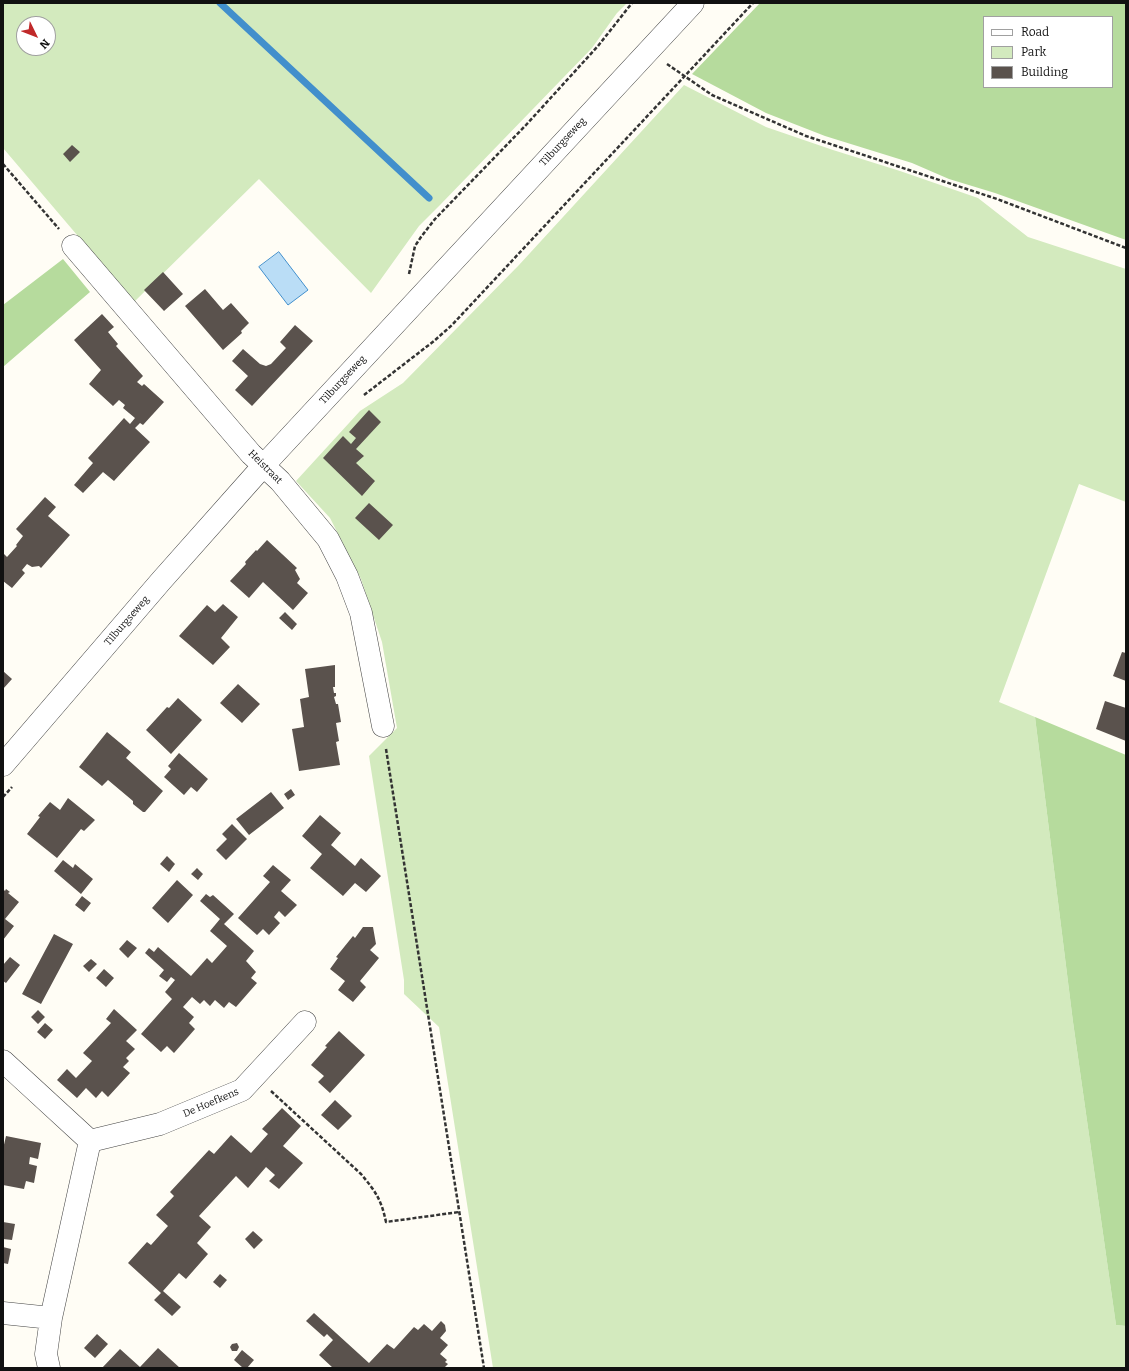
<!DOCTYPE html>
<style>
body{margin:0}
#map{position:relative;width:1129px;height:1371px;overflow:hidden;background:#fffdf5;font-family:Bitter,serif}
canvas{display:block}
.frame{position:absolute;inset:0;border:4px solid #111;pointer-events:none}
.legend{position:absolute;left:983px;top:16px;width:130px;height:72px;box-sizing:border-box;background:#fff;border:1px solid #a0a0a0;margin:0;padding:5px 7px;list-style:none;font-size:12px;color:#111}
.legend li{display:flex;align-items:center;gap:8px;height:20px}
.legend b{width:20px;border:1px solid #a0a0a0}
.north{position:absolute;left:16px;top:16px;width:40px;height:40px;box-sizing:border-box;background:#fff;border:1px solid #a0a0a0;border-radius:50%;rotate:133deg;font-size:11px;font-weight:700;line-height:16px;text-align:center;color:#111}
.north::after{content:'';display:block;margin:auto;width:14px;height:18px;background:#c0292a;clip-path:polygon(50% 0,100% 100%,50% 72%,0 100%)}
</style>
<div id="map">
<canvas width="1129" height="1371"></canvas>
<div class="frame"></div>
<ul class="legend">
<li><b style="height:5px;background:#fff"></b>Road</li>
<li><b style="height:11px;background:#d3eabe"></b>Park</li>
<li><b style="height:11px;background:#5a524d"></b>Building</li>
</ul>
<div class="north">N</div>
</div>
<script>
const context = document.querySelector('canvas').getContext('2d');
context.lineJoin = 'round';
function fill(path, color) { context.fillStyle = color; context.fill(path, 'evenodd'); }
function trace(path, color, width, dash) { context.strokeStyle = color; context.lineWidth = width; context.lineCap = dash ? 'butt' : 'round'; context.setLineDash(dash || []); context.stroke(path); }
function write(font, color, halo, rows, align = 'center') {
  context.font = font + ' Bitter,serif'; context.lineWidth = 4; context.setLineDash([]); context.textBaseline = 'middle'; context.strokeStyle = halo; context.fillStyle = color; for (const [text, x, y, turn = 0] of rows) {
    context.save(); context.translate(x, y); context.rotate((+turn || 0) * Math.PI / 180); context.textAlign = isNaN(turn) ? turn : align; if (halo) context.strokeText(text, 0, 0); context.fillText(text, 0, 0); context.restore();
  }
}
fill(new Path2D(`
 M3 3H627L617 13 592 48 440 205 419 226 371 293 259 179 134 302 3 148ZM24 24H48V48H24Z
 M684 85 766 127 833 150 900 171 978 198 1028 237 1126 269V502L1079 484 999 702 1035 717 1073 1022 1116 1325 1126 1326V1368H493L439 1027 404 994V980L369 756 397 728 382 642 361 579 330 518 296 481 360 411 403 383 519 265Z`), '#d3eabe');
fill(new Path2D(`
 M760 3H1126V240L995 193 949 179 912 163 825 136 766 113 692 74ZM984 17H1112V87H984Z
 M63 259 90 292 3 367V305Z
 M1035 717 1126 755V1326L1116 1325 1073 1022Z`), '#b6db9d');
const water = new Path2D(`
 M279 252 308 290 288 305 259 267Z`);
fill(water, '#baddf6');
trace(water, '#428fcc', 1);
trace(new Path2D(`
 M220 3 429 198`), '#428fcc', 7);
fill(new Path2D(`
 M72 145 80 152 70 162 63 154Z
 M163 272 183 294 164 311 144 290Z
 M205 289 223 310 231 303 249 323 241 331 242 333 223 350 185 306Z
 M102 314 114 327 108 332 118 344 116 346 143 376 137 382 142 386 144 384 164 402 143 425 140 423 135 428 150 442 136 457 114 481 103 472 83 493 74 485 93 463 88 458 124 418 130 424 135 418 123 408 125 405 119 400 113 406 89 384 101 370 74 340Z
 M295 325 313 341 252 406 235 390 248 376 232 361 243 349 260 364 266 366 271 364 286 348 280 342Z
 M369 410 381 422 356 449 364 456 356 463 375 481 362 496 323 458 343 436 351 444 356 438 349 432Z
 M45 497 56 507 48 516 70 535 41 568 39 566 32 567 27 564 22 570 25 573 12 588 3 581V553L7 557 17 546 16 545 23 536 16 529Z
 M369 503 393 525 379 540 355 518Z
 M267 540 297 568 295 570 300 579 297 583 308 593 293 610 263 582 249 598 230 581 246 564 245 562 256 550 257 551Z
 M223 604 238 617 221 638 230 647 213 665 179 636 207 605 215 612Z
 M285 612 297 624 292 630 279 618Z
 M1122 652 1126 653V681L1113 676Z
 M335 665V687H333L334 693H336V696L334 697 336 704H338L341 722 336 723 339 741 336 742 340 765 299 771 292 729 304 727 300 699 309 697 305 669Z
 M3 671 12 679 3 689Z
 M238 684 260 704 242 723 220 703Z
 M178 698 202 720 171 754 146 730 167 707 169 708Z
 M1105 701 1126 708V741L1096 729Z
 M107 732 131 752 126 758 163 791 145 812H143L133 804V801L108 780 102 786 79 767Z
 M179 753 208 779 197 792 191 787 184 795 164 777 171 769 168 766Z
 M291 789 295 795 288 800 284 794Z
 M271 792 284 808 249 835 236 819Z
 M68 798 95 820 84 831 81 829 57 858 27 834 40 817 38 816 50 802 60 810Z
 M320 815 341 833 331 845 355 866 361 858 381 876 366 892 355 883 343 896 310 868 322 854 302 836Z
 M232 824 247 839 226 860 216 850 227 839 222 834Z
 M167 856 175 864 169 872 160 864Z
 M63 860 73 868 75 864 93 879 81 894 54 871Z
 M273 865 291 880 281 891 297 905 285 917 279 911 274 917 280 923 269 935 263 929 257 935 238 918 270 882 263 876Z
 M197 868 203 874 198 880 191 874Z
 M177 880 193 895 168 923 152 908Z
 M3 889 5 891 6 889 10 892 8 893 19 902 5 919 14 926 3 940Z
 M206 894 210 897 213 895 234 914 224 924 254 951 246 961 256 972 251 978 257 983 236 1007 229 1002 224 1008 215 1000 210 1006 204 1000 200 1004 192 997 183 1007 194 1017 189 1023 195 1029 174 1053 167 1046 161 1052 141 1034 172 999 165 992 175 980 171 977 167 982 159 976 164 970 145 953 149 948 154 952 158 947 191 976 207 958 212 963 227 946 210 931 220 919 200 901Z
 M82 896 91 903 84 912 75 905Z
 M363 927H373L376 944 370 950 379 958 360 981 366 987 353 1002 338 990 345 981 330 969 338 958 336 957 353 936 355 938Z
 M54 934 73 944 41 1004 22 994Z
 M127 940 137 948 128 958 119 949Z
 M10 957 20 965 6 983 3 981V965Z
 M91 959 97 964 89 972 83 966Z
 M104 969 114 978 106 987 96 978Z
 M114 1009 137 1030 126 1041 135 1049 126 1058 129 1061 123 1067 130 1073 108 1097 102 1091 96 1098 86 1088 77 1098 57 1080 67 1069 76 1078 92 1061 83 1053 111 1023 106 1019Z
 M38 1010 45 1017 38 1024 31 1017Z
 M45 1023 53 1030 45 1039 37 1032Z
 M339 1031 365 1055 330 1093 318 1082 324 1076 311 1065 327 1047 325 1046Z
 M335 1100 352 1116 338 1130 321 1115Z
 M282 1108 301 1126 283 1146 303 1163 279 1189 269 1181 275 1175 266 1167 248 1188 236 1176 199 1216 211 1227 197 1243 208 1254 186 1279 179 1273 163 1291 181 1307 172 1316 154 1300 161 1293 128 1263 147 1242 151 1245 168 1226 156 1215 174 1196 170 1192 209 1150 214 1154 231 1135 251 1153 268 1134 262 1129Z
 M6 1136 41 1143 38 1159 30 1157 29 1164 37 1166 34 1183 26 1181 24 1189 3 1185V1149Z
 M3 1222 15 1224 12 1240 3 1239Z
 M253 1231 263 1240 254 1249 245 1239Z
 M3 1247 11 1249 8 1264 3 1263Z
 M220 1274 227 1280 220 1288 213 1282Z
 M314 1313 369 1363 387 1344 394 1349 414 1327 418 1330 424 1324 432 1331 441 1321 445 1325 446 1331 440 1338 448 1345 440 1354 447 1360 445 1362 448 1364 444 1368H373L372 1367 370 1368H333L319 1355 333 1340 327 1334 324 1337 306 1321Z
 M97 1334 108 1344 95 1358 84 1348Z
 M237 1343 239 1347 237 1351H232L230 1347 232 1344Z
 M158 1348 180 1368H102L120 1349 140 1367Z
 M242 1350 254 1360 247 1368H243L234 1360Z`), '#5a524d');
const minor = new Path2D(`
 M73 246 251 454 280 481 328 539 347 576 361 613 383 726
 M3 765 161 581 264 465 693 3
 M3 1061 90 1141
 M90 1141 160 1124 242 1090 305 1022
 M3 1313 51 1318
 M49 1368 46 1354 51 1318 90 1141`);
trace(minor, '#444', 23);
trace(new Path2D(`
 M667 64 712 95 806 136 997 199 1126 248
 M3 164 59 229
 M409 274 415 246 421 237 435 219 526 125 598 46 632 3
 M364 395 434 341 452 325 753 3
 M386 749 484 1368
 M3 797 12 787
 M271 1091 361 1174C376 1192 381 1199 386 1222L459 1212`), '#333', 2.5, [4, 2]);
trace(minor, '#fff', 22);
write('10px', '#111', '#fff', [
 ["Tilburgseweg",563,142,-47],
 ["Tilburgseweg",343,380,-47],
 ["Heistraat",265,467,45],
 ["Tilburgseweg",127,621,-49],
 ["De Hoefkens",211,1103,-23]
]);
</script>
